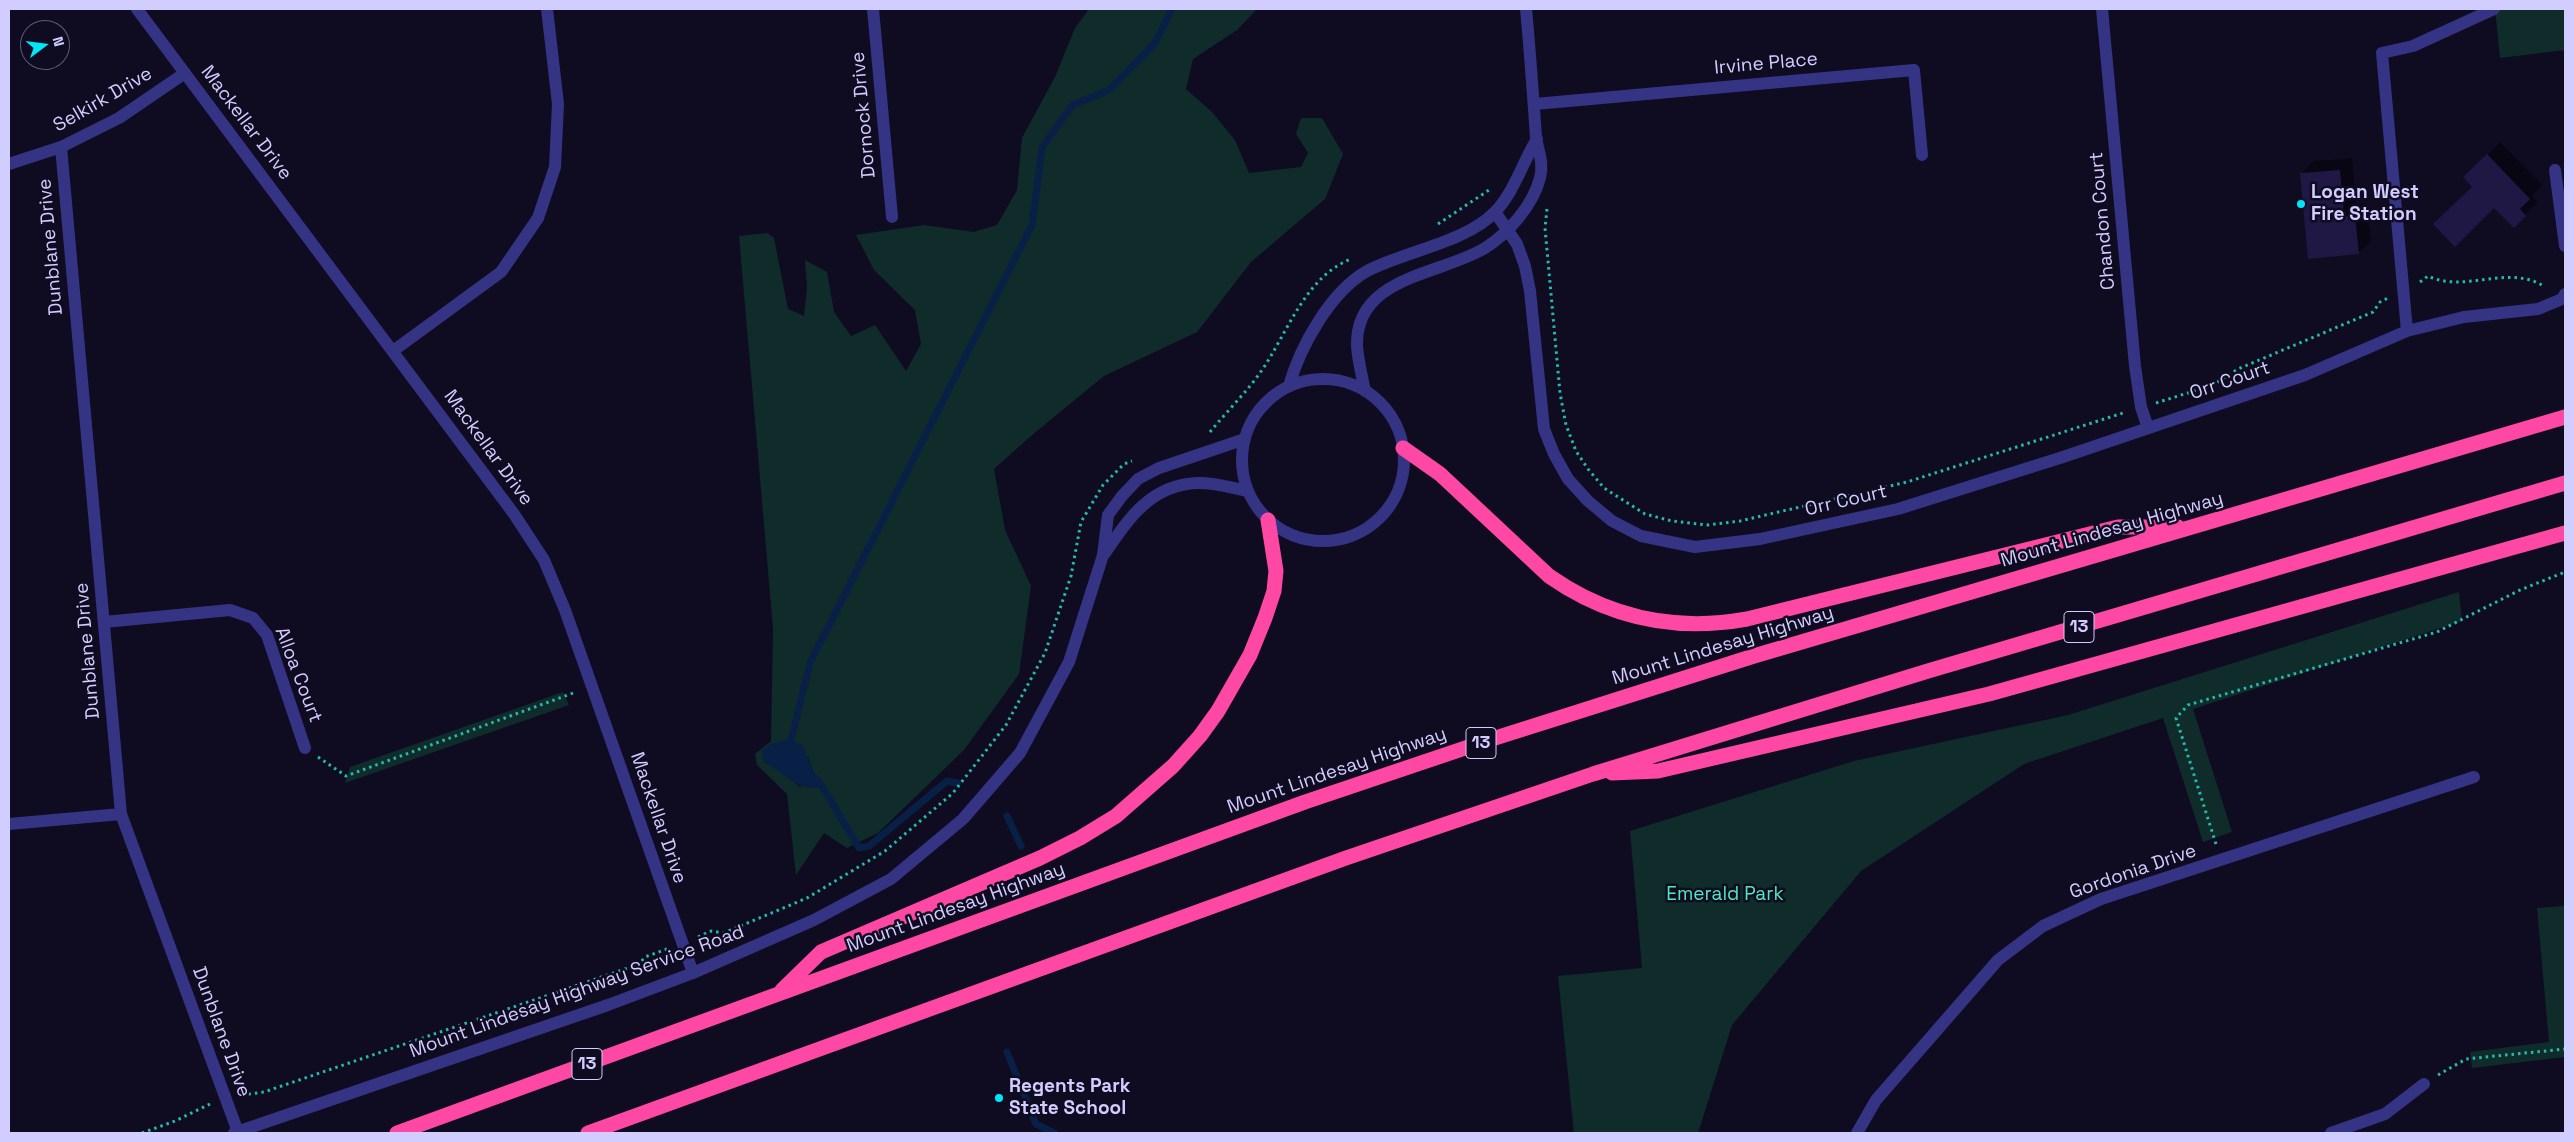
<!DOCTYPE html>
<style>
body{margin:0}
#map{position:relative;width:2574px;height:1142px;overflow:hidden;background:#0f0c22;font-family:"Space Grotesk",sans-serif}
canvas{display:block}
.frame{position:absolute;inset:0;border:10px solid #d2cdff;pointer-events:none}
.north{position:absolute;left:20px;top:20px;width:50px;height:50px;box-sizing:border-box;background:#0f0c22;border:1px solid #5d597a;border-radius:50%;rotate:75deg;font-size:14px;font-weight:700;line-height:20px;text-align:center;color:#d2cdff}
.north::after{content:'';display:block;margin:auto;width:18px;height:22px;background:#00e6f8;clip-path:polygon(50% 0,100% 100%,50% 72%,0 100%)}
</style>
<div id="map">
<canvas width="2574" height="1142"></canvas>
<div class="frame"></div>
<div class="north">N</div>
</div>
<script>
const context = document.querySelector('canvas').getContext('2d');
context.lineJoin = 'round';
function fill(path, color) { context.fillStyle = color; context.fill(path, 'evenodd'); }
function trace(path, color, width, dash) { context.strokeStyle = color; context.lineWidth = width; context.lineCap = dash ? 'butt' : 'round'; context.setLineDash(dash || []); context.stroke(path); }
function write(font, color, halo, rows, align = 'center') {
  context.font = font + ' "Space Grotesk",sans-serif'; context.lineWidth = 5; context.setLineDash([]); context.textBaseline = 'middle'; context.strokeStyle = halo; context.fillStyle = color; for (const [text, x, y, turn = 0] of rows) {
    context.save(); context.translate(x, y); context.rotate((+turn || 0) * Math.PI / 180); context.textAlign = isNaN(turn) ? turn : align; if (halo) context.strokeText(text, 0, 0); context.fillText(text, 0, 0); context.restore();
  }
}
fill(new Path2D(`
 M1089 9H1257L1237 30 1193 59 1186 89 1212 112 1235 140 1249 173 1301 167 1308 153 1296 134 1301 118H1322L1343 154 1325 199 1251 262 1197 332 1104 376 1032 435 994 469 1005 530 1031 586 1019 674 964 750 878 833 847 848 824 833 796 875 787 794 757 765 755 754 771 741 773 628 739 236 767 233 774 238 788 309 804 316 807 287 805 260 827 272 834 312 851 336 875 325 906 371 921 344 915 310 874 270 856 235 924 225 974 232 997 225 1017 190 1022 138 1055 77 1075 28ZM763 750 808 757 813 771 800 787 777 768 764 762Z
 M2495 9H2565V50L2500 58Z
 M2459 592 2462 621 2193 709 2232 832 2203 842 2163 718 2024 764 1861 871 1732 1025 1698 1133H1574L1558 976 1642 968 1630 831 1854 761 2068 715Z
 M563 692 569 705 345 783 350 767Z
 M2565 906V1057L2472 1068 2470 1052 2549 1042 2537 908Z`), '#0f2c2b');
fill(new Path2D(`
 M789 739 803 746 813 771 822 780 818 788C797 791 782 771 764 762L762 750 771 744Z`), '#082045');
fill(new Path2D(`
 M2500 142 2542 185 2532 196 2538 202 2514 226 2465 177Z
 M2352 158 2356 205 2367 203 2371 241 2358 253 2301 174 2314 161Z`), '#0007');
trace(new Path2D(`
 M789 748 810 663 1032 225 1042 147 1073 105 1109 90 1155 43 1172 9
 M814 778 820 783 859 848 869 846 947 781 957 783
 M1007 816 1021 846
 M1007 1052 1036 1124 1054 1133`), '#082045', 7);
fill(new Path2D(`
 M2487 154 2530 199 2520 209 2526 216 2514 228 2494 208 2455 247 2433 224 2472 187 2463 177Z
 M2340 170 2344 216 2355 215 2359 254 2308 259 2300 173Z`), '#1f1744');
trace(new Path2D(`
 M1547 209 1545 228 1560 393 1566 425 1576 451 1588 469 1604 488 1645 514 1672 521 1708 525 1740 521 1907 482 2126 412
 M1438 224 1489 190
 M2420 282 2428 276C2465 294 2509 263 2545 287
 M2156 403 2213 385 2238 369 2373 312 2380 302 2388 298
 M1210 432C1227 411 1247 392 1262 370 1288 332 1305 277 1351 259
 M318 757 346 776 576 692
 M2216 844 2176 718 2188 705 2437 632 2520 590 2565 572
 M698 937 711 931 723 933 731 930 807 898 885 851 953 793 1006 725 1045 653 1071 576 1081 522 1103 485 1124 464 1132 461
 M2438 1075 2466 1059 2565 1049
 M242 1095 264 1092 628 968 640 963 645 957 667 949
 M142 1133 175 1121 210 1104`), '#26baad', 3, [2.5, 4]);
trace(new Path2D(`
 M137 9 514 514 544 560 565 610 693 973
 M873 9 892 217
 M2102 9 2135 366 2141 407 2148 428
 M1535 104 1914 70 1922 155
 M61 147 121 814 238 1132
 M9 164 61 147 119 118 185 73
 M2555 170 2565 246
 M1495 212 1517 244 1525 266 1530 291 1544 429 1554 454 1568 479 1588 501 1612 521 1641 536 1695 547 1760 539 1898 509 2063 457 2305 375 2407 331 2464 317 2538 309 2562 299 2565 294
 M2407 331 2382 53 2413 46 2494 9
 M393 351 501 272 538 218 555 167 558 104 547 9
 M1242 460a81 81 0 1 1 162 0a81 81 0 1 1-162 0Z
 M1289 386C1300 347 1330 292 1367 271 1405 251 1465 243 1495 212 1515 191 1522 163 1537 139
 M1365 391C1362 376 1358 361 1357 346 1355 276 1441 275 1485 248 1509 233 1533 205 1540 178 1544 163 1538 151 1536 137 1533 94 1530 51 1526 9
 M1105 553C1129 518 1151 485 1197 483 1213 482 1232 488 1248 491
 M104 622 230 610 253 618 267 635 305 748
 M9 824 121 814
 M234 1133 608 1005 693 973 814 920 891 879 963 819 1020 753 1069 662 1103 555 1108 515 1122 496 1138 479 1159 468 1245 439
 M1857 1133 1876 1100 1998 960 2043 926 2101 899 2474 777
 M2331 1133 2385 1114 2424 1084`), '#353484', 12);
trace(new Path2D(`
 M1403 448 1440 474 1549 576C1609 618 1675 632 1747 619L2118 527H2178
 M1612 773 1658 771 1989 694 2565 533
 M782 990 821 952 1040 858 1080 838 1116 816 1173 766 1200 736 1218 711 1250 655 1265 618 1274 591 1276 571 1268 520
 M397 1133 1305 802 1489 740 1754 656 2565 417
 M588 1133 1346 858 1593 774 1928 671 2565 483`), '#ff48a4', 15);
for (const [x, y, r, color] of [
 [2301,204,5,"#00e6f8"],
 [999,1098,5,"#00e6f8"]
]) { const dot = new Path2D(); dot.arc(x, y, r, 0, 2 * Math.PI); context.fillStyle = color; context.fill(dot); trace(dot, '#0f0c22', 2); }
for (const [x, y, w] of [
 [2079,627,30],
 [1481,743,30],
 [587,1064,30]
]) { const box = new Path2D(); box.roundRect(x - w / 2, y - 15.5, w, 31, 4); context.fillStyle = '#0f0c22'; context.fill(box); trace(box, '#d2cdff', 1); }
write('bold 18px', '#d2cdff', null, [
 ["13",2079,627],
 ["13",1481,743],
 ["13",587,1064]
]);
write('19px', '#d2cdff', '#0f0c22', [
 ["Irvine Place",1766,64,-5],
 ["Selkirk Drive",103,100,-30],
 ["Dornock Drive",864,115,-95],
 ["Mackellar Drive",246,123,53],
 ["Chandon Court",2103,221,-95],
 ["Dunblane Drive",51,247,-95],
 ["Orr Court",2230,381,-19],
 ["Mackellar Drive",488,448,54],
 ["Orr Court",1846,501,-13],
 ["Mount Lindesay Highway",2112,530,-16],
 ["Mount Lindesay Highway",1723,646,-17],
 ["Dunblane Drive",88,651,-95],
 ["Alloa Court",298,675,69],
 ["Mount Lindesay Highway",1337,771,-19],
 ["Mackellar Drive",658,818,71],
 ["Gordonia Drive",2133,872,-19],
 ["Mount Lindesay Highway",956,908,-20],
 ["Mount Lindesay Highway Service Road",577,992,-20],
 ["Dunblane Drive",221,1032,70]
]);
write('bold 19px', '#d2cdff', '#0f0c22', [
 ["Logan West",2311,193],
 ["Fire Station",2311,215],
 ["Regents Park",1009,1087],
 ["State School",1009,1109]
], 'left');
write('19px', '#52e7bd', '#0f0c22', [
 ["Emerald Park",1725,895]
]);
</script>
